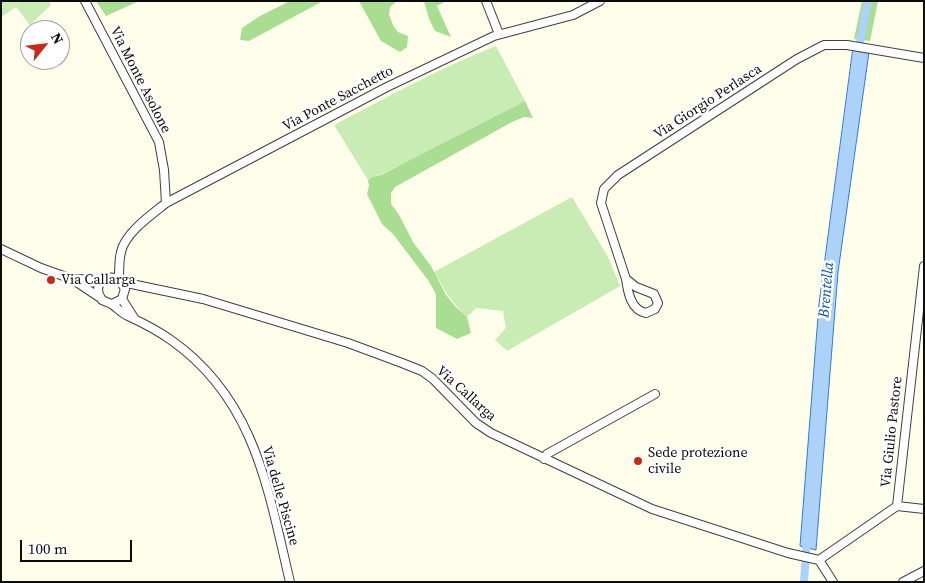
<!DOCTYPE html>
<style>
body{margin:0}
#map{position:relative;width:925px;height:583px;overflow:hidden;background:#fffeeb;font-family:"Source Serif 4",serif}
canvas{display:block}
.frame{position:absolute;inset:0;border:2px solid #0c0c0c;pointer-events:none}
.north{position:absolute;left:20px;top:20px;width:50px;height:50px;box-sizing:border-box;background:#fff;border:1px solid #9e9e9e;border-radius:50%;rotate:61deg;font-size:14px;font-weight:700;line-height:20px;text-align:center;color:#0c0c0c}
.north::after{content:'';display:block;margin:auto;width:18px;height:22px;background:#c42b1c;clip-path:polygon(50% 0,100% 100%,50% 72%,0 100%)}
.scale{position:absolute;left:20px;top:540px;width:112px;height:22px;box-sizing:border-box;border:2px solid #0c0c0c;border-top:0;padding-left:6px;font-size:15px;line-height:18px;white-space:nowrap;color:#0c0c0c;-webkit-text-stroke:4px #fff;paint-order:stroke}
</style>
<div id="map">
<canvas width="925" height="583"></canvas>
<div class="frame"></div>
<div class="north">N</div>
<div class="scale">100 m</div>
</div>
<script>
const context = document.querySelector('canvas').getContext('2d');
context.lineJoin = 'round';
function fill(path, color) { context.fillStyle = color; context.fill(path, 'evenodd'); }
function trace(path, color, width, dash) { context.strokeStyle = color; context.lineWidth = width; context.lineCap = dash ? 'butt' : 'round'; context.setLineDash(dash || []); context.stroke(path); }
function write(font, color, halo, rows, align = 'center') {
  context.font = font + ' "Source Serif 4",serif'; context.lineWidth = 5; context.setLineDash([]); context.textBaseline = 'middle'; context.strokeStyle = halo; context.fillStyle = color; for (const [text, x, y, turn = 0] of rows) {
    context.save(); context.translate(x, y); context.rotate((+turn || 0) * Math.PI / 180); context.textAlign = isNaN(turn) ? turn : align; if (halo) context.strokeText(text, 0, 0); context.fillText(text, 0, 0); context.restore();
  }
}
fill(new Path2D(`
 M1 1H49L51 5 30 25 16 7 1 17Z
 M496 46 525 101 408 161 380 175 372 177 368 180 334 125C387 97 440 68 496 46Z
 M572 197 608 257 620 286 507 351 495 340 506 328 503 311 476 308 467 317C452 303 444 289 434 272Z`), '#c8ecb3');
fill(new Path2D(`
 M96 1H139L106 16Z
 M290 1H323L249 41 240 40 242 28 260 16Z
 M359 1H397L390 7 389 15 394 27 398 32 408 36 407 47 400 52 381 41Z
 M424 1H446L437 6 451 37 435 31 429 19Z
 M862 1H878L870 41 854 39Z
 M525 101 533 118 524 117 512 122 395 187 391 193V204L398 213 413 242 431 266 446 295 455 306 467 317 471 333 457 339 436 328V294L428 280 393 234 382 224 367 194 369 186 368 180 372 177 381 175 408 161Z`), '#a9dd91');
const water = new Path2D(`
 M853 50 869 52 838 272 816 550 800 546 819 304Z`);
fill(water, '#acd2fa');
trace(water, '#2f7cd5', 1);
trace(new Path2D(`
 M858 53 868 1
 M804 582 807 539`), '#acd2fa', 8);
const minor = new Path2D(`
 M85 1 159 142 164 170 166 203
 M486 1 499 34
 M1 249 41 268 72 279 99 297
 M73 279 103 280
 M119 279C119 270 119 260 121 252 125 233 151 215 166 203L387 87 494 36 573 15 600 1
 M626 279 601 203 604 189 618 175 797 59 824 45H847L924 58
 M626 279 636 287 654 294 658 303 655 309 646 313C631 310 628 293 626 279Z
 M122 282 203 299 348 343 402 363 422 371 433 379 476 423 491 433 652 509 788 553 819 560 833 582
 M122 299 134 318
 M112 304 122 299 125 289 119 279C103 273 92 286 102 300 106 302 110 303 113 305 118 309 122 313 128 316 143 323 157 330 171 340 255 399 268 489 290 582
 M544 459 547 454 655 394
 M897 506 924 509
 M819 560 897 506 924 266
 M903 582 924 571`);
trace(minor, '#3f3f3f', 10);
trace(minor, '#fff', 8);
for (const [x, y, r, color] of [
 [51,280,5,"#c42b1c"],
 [638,461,5,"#c42b1c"]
]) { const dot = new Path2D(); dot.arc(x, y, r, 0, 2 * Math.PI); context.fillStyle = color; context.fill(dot); trace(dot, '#fff', 2); }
write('14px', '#0c0c0c', '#fff', [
 ["Via Monte Asolone",140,80,63],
 ["Via Ponte Sacchetto",338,99,-28],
 ["Via Giorgio Perlasca",708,102,-33],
 ["Via Callarga",466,394,42],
 ["Via Giulio Pastore",892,432,-84],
 ["Via delle Piscine",280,496,74]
]);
write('14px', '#0c0c0c', '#fff', [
 ["Via Callarga",61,280],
 ["Sede protezione",648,453],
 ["civile",648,469]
], 'left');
write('italic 15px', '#0e4ea5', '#fff', [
 ["Brentella",827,290,-85]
]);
</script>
